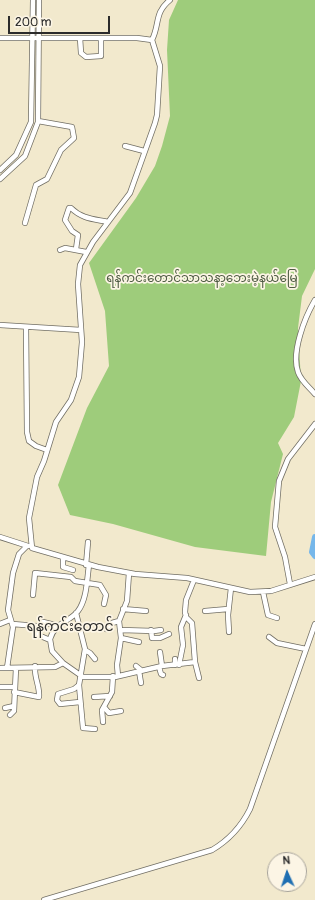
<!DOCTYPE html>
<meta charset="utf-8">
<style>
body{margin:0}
#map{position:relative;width:315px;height:900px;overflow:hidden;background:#f2e9cd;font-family:Pangolin,sans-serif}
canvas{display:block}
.north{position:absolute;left:267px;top:852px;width:40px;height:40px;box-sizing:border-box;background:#fcf5e5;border:1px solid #a8a49b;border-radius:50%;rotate:357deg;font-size:11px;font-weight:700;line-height:16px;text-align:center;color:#2b2b2b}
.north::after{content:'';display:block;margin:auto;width:14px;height:18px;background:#1f6fb2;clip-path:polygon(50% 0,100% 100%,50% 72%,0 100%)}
.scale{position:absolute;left:8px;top:16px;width:102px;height:18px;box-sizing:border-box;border:2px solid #2b2b2b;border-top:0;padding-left:5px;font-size:12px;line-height:14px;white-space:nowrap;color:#2b2b2b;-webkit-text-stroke:3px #fcf5e5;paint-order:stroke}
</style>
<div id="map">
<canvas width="315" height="900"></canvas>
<div class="north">N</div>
<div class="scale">200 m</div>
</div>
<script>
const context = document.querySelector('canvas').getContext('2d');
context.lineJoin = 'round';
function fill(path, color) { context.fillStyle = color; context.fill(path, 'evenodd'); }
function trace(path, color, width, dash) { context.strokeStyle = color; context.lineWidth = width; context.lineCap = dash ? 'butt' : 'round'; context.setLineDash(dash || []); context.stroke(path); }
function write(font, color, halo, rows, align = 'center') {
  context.font = font + ' Pangolin,"Noto Sans Myanmar",sans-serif'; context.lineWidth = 3.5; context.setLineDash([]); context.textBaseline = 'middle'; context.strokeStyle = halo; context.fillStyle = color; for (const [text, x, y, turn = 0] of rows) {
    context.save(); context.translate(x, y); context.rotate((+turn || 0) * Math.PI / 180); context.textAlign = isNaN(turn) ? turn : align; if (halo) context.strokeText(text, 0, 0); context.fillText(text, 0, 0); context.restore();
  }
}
fill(new Path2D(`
 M178 0H315V269L302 296 298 328 301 381 294 417 278 443 283 454 271 502 266 556 195 547 113 524 70 515 58 485 87 408 109 366 105 311 89 263 136 198 155 166 162 146 170 116 167 50 169 20Z`), '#9ecc7b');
trace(new Path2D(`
 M315 537 312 552 315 556`), '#76b7ea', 6);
const minor = new Path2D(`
 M170 0C154 13 160 24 152 40L160 66 157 115 155 123 130 193 93 242 80 265 78 284 82 342 79 377 71 400 56 422 44 461 37 477 29 518 32 548 98 567 135 574 187 578 250 592 271 591 315 577
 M0 38H137L152 40
 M80 38 81 53 86 57 101 56V38
 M125 146 144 151
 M0 170 16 155 31 122 33 0
 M0 179 25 156 38 122 39 0
 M25 223 36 185 47 179 61 150 74 138 72 127 38 121
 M76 249 78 235 72 231 65 220 69 208H71C82 219 94 219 108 222
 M60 250 65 248 86 252
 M315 300C305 317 291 352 298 372 301 381 309 387 315 394
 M0 325 81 330
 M26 327 27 432 29 441 36 446 47 450
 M0 537 28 546
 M63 558V567L73 570
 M86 565 88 542
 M290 584 285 557 275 527 279 481 288 459 315 424
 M263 592 268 615 277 618
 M33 595 35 573 71 577 75 581 100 585 106 595 104 604
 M123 609 146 611
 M205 611 228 609
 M76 613 85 649 79 685 74 689 58 694 57 700 60 704 80 702
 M43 622 59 626
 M0 624 10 620
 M13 624 36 626 38 635 50 640
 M106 629 112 623 119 621
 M121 630 154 631 161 630
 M151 630 152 638H160L169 634
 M229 632 228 615 231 588
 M269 637 277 643 306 649
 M121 638 139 642
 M85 650 90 653 95 659
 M160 652 162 666
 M195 662 199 678
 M63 663 83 677H115L162 666 195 662 192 623 186 617 185 612 186 600 194 580
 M175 665V659
 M179 665 183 645 181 627 186 615
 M136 666 141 670
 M159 667 161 674 163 675
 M0 668 55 667 63 663 52 651 50 639C55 622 70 622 78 611 87 599 87 579 89 565
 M7 668 13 627 8 610 13 573 19 554 27 546
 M139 671 141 683
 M118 676 117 665 121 638 119 621 127 601 129 573
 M79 685 83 728 95 729
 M0 687H15
 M14 692 39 697C40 686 34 678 35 666
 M94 697 110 696
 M104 707 109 713 121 711
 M5 708 14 706
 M10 715 14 711 16 668
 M103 722 102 710 112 692 113 676
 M44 900 212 850C229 840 241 827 250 809L315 624`);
trace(minor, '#716e64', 6);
trace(minor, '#fff', 4.5);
write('12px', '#4e5b43', '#fcf5e5', [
 ["ရန်ကင်းတောင်သာသနာ့ဘေးမဲ့နယ်မြေ",202,279]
]);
write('14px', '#2b2b2b', '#fcf5e5', [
 ["ရန်ကင်းတောင်",70,627]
]);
</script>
